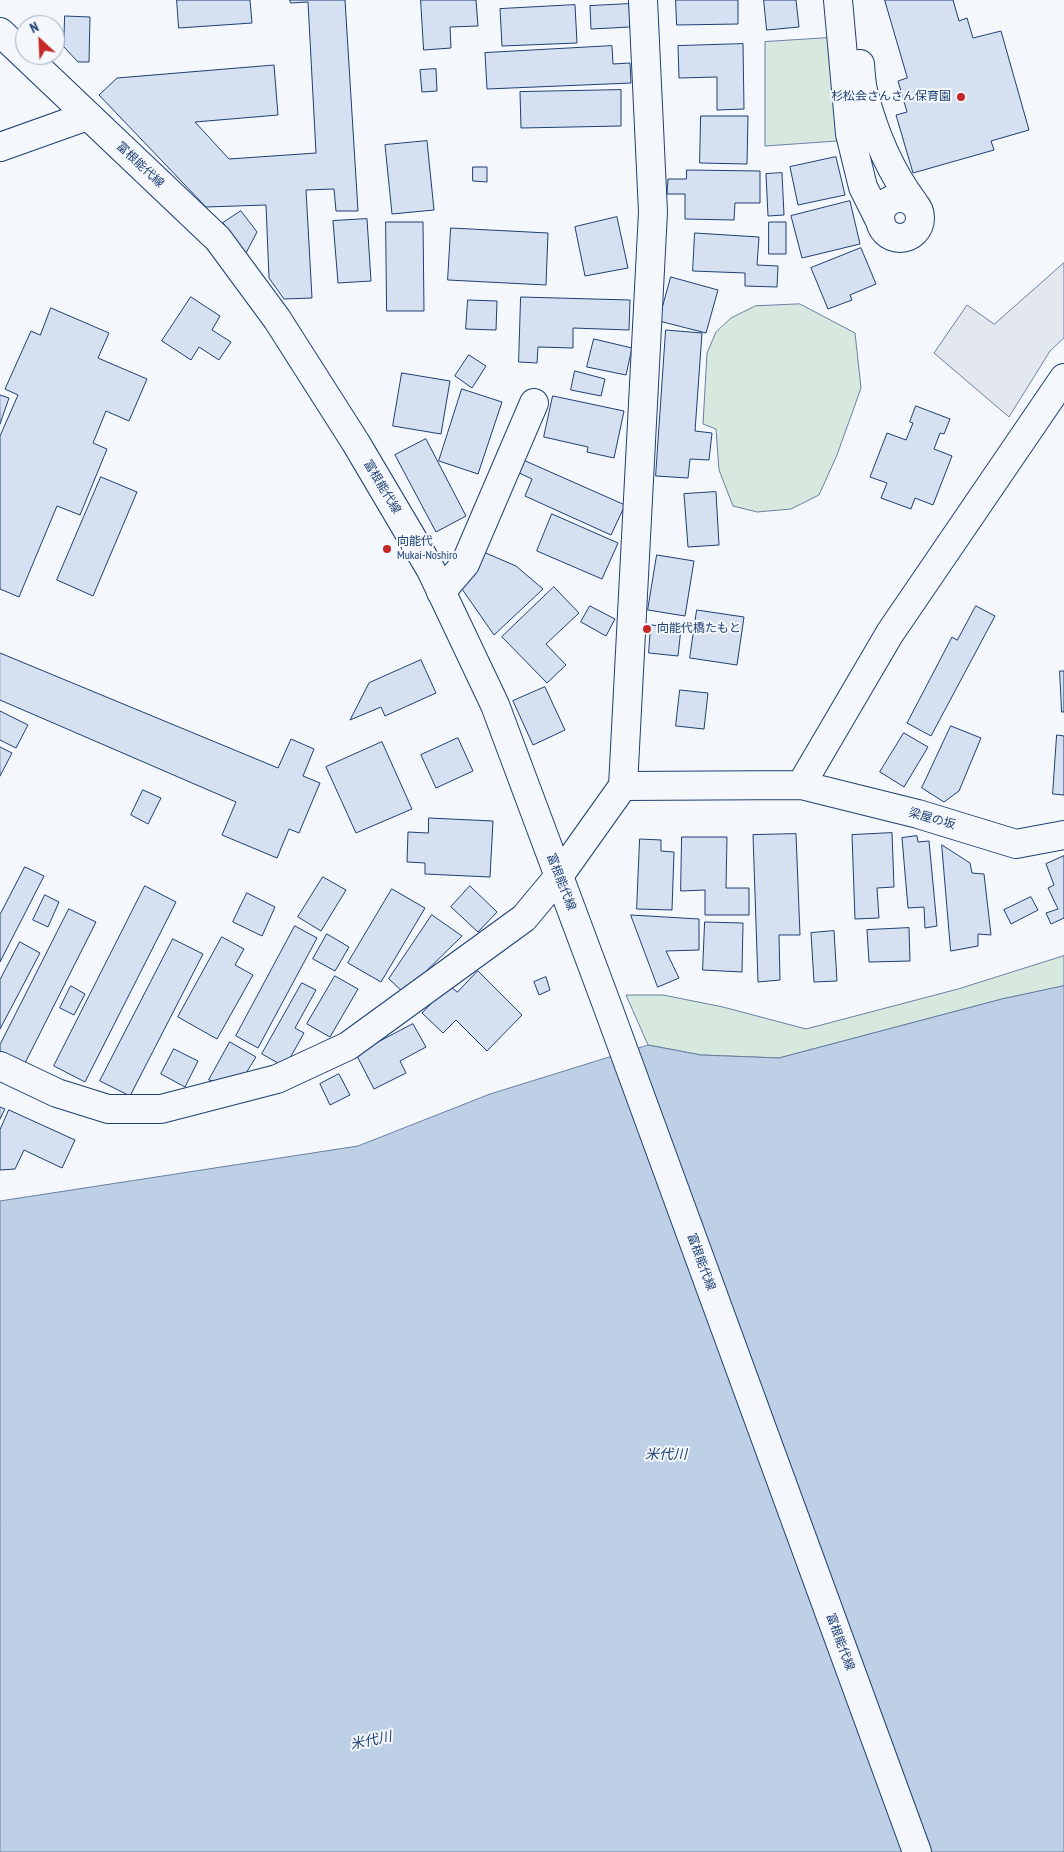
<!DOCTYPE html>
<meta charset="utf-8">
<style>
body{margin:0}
#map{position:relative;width:1064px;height:1852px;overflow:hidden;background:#f4f7fb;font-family:"PT Sans Narrow",sans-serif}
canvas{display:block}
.north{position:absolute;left:15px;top:15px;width:50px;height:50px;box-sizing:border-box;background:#f4f7fb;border:1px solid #9eadc5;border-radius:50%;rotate:335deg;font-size:14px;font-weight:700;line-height:20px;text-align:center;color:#1d3f73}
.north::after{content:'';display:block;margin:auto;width:18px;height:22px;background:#c62828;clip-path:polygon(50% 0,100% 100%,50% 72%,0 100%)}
</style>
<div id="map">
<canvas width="1064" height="1852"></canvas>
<div class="north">N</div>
</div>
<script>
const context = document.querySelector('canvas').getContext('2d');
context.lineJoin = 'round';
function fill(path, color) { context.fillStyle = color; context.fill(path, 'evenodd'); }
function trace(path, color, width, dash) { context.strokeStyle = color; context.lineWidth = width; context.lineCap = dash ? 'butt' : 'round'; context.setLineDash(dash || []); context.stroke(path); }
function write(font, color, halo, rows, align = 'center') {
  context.font = font + ' "PT Sans Narrow","Noto Sans JP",sans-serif'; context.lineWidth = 4; context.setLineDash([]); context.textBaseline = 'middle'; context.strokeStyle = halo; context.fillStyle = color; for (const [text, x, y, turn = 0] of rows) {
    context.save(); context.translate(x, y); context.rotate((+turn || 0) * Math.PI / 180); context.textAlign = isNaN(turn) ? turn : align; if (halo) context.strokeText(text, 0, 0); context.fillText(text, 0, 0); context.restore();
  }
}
const green = new Path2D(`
 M828 38 837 141 765 146V42Z
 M800 304 855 333 861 388 837 455 819 495 791 509 757 512 733 506 719 470 716 429 703 424 707 353 716 332 731 318 755 306Z
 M1064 956V986L1002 999 779 1058 701 1055 648 1045 626 995H663L723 1007 806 1029 958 989Z`);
fill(green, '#d7e8df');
trace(green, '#687fa3', 1);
const parking = new Path2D(`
 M1064 263V338L1050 351 1009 417 934 353 967 305 994 324Z`);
fill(parking, '#e3e8f0');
trace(parking, '#687fa3', 1);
const water = new Path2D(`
 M1064 986V1852H0V1201L358 1146 490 1094 648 1045 701 1055 779 1058 1002 999Z`);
fill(water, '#bed0e5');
trace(water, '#687fa3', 1);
const building = new Path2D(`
 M177 0H250L252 23 179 28Z
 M290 0H345L358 211H336L334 189 306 190 312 298 284 299 269 278 266 205 206 207 99 95 117 78 274 65 278 115 195 122 229 159 316 153 308 2 291 3Z
 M421 0H476L478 26 450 27 451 48 424 50Z
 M676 0H738V24L677 25Z
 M764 0H796L799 27 767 30Z
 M885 0H953L959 21 967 18 973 38 1001 31 1029 130 991 141 994 150 913 173 896 115 907 112 898 81 907 78Z
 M629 4 630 27 591 29 590 6Z
 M575 5 577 43 502 46 500 9Z
 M65 16 90 17 89 62H78L64 47Z
 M743 44 744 109 717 110V77L679 78 678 46Z
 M612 46 613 64 630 63 631 83 487 89 485 53Z
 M436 69 437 91 422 92 420 70Z
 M621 90V126L521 128 520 92Z
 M701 116H748L747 164 700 163Z
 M427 141 434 210 392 214 385 145Z
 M836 157 845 195 798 205 790 167Z
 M473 167H487V182L473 181Z
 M687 170 760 171V203H735L734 220 685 219V194H667L668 179H686Z
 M782 173 784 215 768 216 766 174Z
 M850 201 860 244 802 258 791 216Z
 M241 211 257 232 246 253 223 223Z
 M617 217 628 268 585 276 575 227Z
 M367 219 371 281 338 283 333 221Z
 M386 222H423L424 311H387Z
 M769 222H786V254H769Z
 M451 228 548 233 546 285 448 280Z
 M695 233 759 237 757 265 778 266 777 287 745 286V273L693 271Z
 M861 248 876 284 850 295 852 300 828 309 811 268Z
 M671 277 718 290 706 333 659 321Z
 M191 297 220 316 212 330 231 342 219 360 199 347 191 360 162 341Z
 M521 297 630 300 629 330 573 328V348L538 347 537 363 519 362Z
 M468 300 497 301 496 330 466 329Z
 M51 308 109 333 98 358 147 379 129 421 106 411 93 443 107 449 80 515 57 506 19 597 0 589V436L18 395 5 389 31 331 40 335Z
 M666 330 702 333 695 431 712 433 709 460 690 459 688 478 656 476Z
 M594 339 632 348 626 375 587 367Z
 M469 355 486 366 472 388 455 376Z
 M575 371 605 379 601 396 571 390Z
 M402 373 450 381 441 434 393 426Z
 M462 389 502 402 478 474 439 461Z
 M0 395 9 398 0 424Z
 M553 396 624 411 614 458 587 452 588 447 544 437Z
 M916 406 950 419 944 434 940 433 934 449 952 456 933 505 915 498 911 509 881 498 887 483 870 477 887 433 906 440 913 423 910 422Z
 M426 439 466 516 436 532 395 455Z
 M521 459 625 505 611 535 525 496 532 479 515 471Z
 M101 477 137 492 93 596 57 580Z
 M716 492 719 545 688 547 684 494Z
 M552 514 618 543 602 579 537 551Z
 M481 551 516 566 543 589 494 635 462 589Z
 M657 555 694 561 685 616 648 610Z
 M554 587 579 613 546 644 566 665 547 683 502 637Z
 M590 606 615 619 606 636 581 622Z
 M976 606 995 616 931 736 907 723 952 637 957 640Z
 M697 610 744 617 737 665 690 658Z
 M651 625 681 628 678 656 649 653Z
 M0 653 278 768 291 739 314 749 303 776 320 783 299 833 289 829 277 858 222 835 236 802 0 700Z
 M421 660 436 693 385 716 381 707 350 720 369 683Z
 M1060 671H1064V712H1062Z
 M545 687 565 730 533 745 513 701Z
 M680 690 708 693 704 729 676 726Z
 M0 711 28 725 16 748 0 740Z
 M951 726 981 738 959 791 944 802 922 788Z
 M904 733 928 747 904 787 880 772Z
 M1057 735 1064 736V795L1053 794Z
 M458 738 473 771 436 788 421 755Z
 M382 742 412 809 356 833 326 767Z
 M0 747 12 753 0 776Z
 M143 790 161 798 148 824 131 815Z
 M429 818 493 821 490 877 425 874V863L407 862 408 832 428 833Z
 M892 833 894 887 877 888 879 918 855 919 852 835Z
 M796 834 800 935H779L780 980 758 982 753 835Z
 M917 836 918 842 929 841 937 926 925 928 924 907 908 908 902 838Z
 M682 837H727L726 888H749V915H705V890L681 891Z
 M640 839 661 840V851L674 852 672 910 637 909Z
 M942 845 970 863 972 873 984 874 991 935 978 934V946L951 951Z
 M1064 856V918L1051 924 1046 913 1058 909 1048 888 1054 885 1046 864Z
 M25 867 44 876 0 962V915Z
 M323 877 346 890 321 931 298 917Z
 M145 886 176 902 85 1082 54 1066Z
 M470 886 497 912 478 932 451 907Z
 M392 889 425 908 381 982 348 963Z
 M247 893 275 907 262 936 233 922Z
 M45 895 59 902 48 927 33 920Z
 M1031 897 1038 910 1011 924 1004 910Z
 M69 909 96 922 21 1071 0 1061V1045Z
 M432 915 462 936 404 993 389 979Z
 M631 915 699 919V950L666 951 679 978 658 987Z
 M705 922 743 923 742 972 703 970Z
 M295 926 317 938 258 1048 236 1036Z
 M909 928 910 961 869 962 867 930Z
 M834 931 837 981 814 982 811 933Z
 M327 934 349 947 335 971 313 959Z
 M222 937 244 949 235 965 253 975 217 1039 178 1017Z
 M173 939 203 954 130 1096 100 1081Z
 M20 942 40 953 0 1029V980Z
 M478 971 522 1015 487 1051 456 1020 443 1033 422 1013 449 985 457 992Z
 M335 976 358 989 330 1037 307 1024Z
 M546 977 550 990 539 995 534 982Z
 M302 983 316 990 295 1028 304 1033 285 1067 262 1054Z
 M71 986 85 994 74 1015 60 1008Z
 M413 1024 426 1047 400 1061 406 1073 374 1089 356 1054Z
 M230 1042 256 1057 238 1086 209 1080Z
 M174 1049 198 1061 185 1087 161 1074Z
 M339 1074 350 1095 330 1105 320 1084Z
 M0 1107 5 1109 0 1119Z
 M9 1110 75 1140 62 1168 24 1150 15 1169 0 1170V1130Z`);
fill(building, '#d5e0f0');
trace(building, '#1d3f73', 1);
const minor = new Path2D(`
 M838 0 850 134 863 187 881 223
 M860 64C861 74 861 85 864 94 874 133 890 171 914 203
 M0 147 87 116
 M880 218a20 20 0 1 1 40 0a20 20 0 1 1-40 0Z
 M441 592 465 564 534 403
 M801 785 890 633 1064 378
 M623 786 653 212 643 0
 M0 1066 57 1093 108 1109H161L277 1079 348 1046 524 918 559 876 623 786 801 785 918 814 1016 844 1064 835`);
const major = new Path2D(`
 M0 32 218 239 277 319 356 443 431 570 495 705 607 1005 917 1852`);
trace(minor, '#1d3f73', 30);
trace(major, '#1d3f73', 30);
trace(minor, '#f4f7fb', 28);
trace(major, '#f4f7fb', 28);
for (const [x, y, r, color] of [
 [961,97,5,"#c62828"],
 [387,549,5,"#c62828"],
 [647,629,5,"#c62828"]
]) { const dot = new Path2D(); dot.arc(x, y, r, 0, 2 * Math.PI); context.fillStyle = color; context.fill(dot); trace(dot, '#f4f7fb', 2); }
write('12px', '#1d3f73', '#f4f7fb', [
 ["杉松会さんさん保育園",951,97,"right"],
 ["向能代",397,542],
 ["Mukai-Noshiro",397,556],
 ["向能代橋たもと",657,629]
], 'left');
write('12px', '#1d3f73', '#f4f7fb', [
 ["富根能代線",140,165,43],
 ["富根能代線",382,487,59],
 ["梁屋の坂",932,819,16],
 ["富根能代線",561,882,69],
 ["富根能代線",701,1262,70],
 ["富根能代線",840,1642,70]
]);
write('italic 14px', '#1d3f73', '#f4f7fb', [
 ["米代川",666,1455],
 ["米代川",371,1741,-12]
]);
</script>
